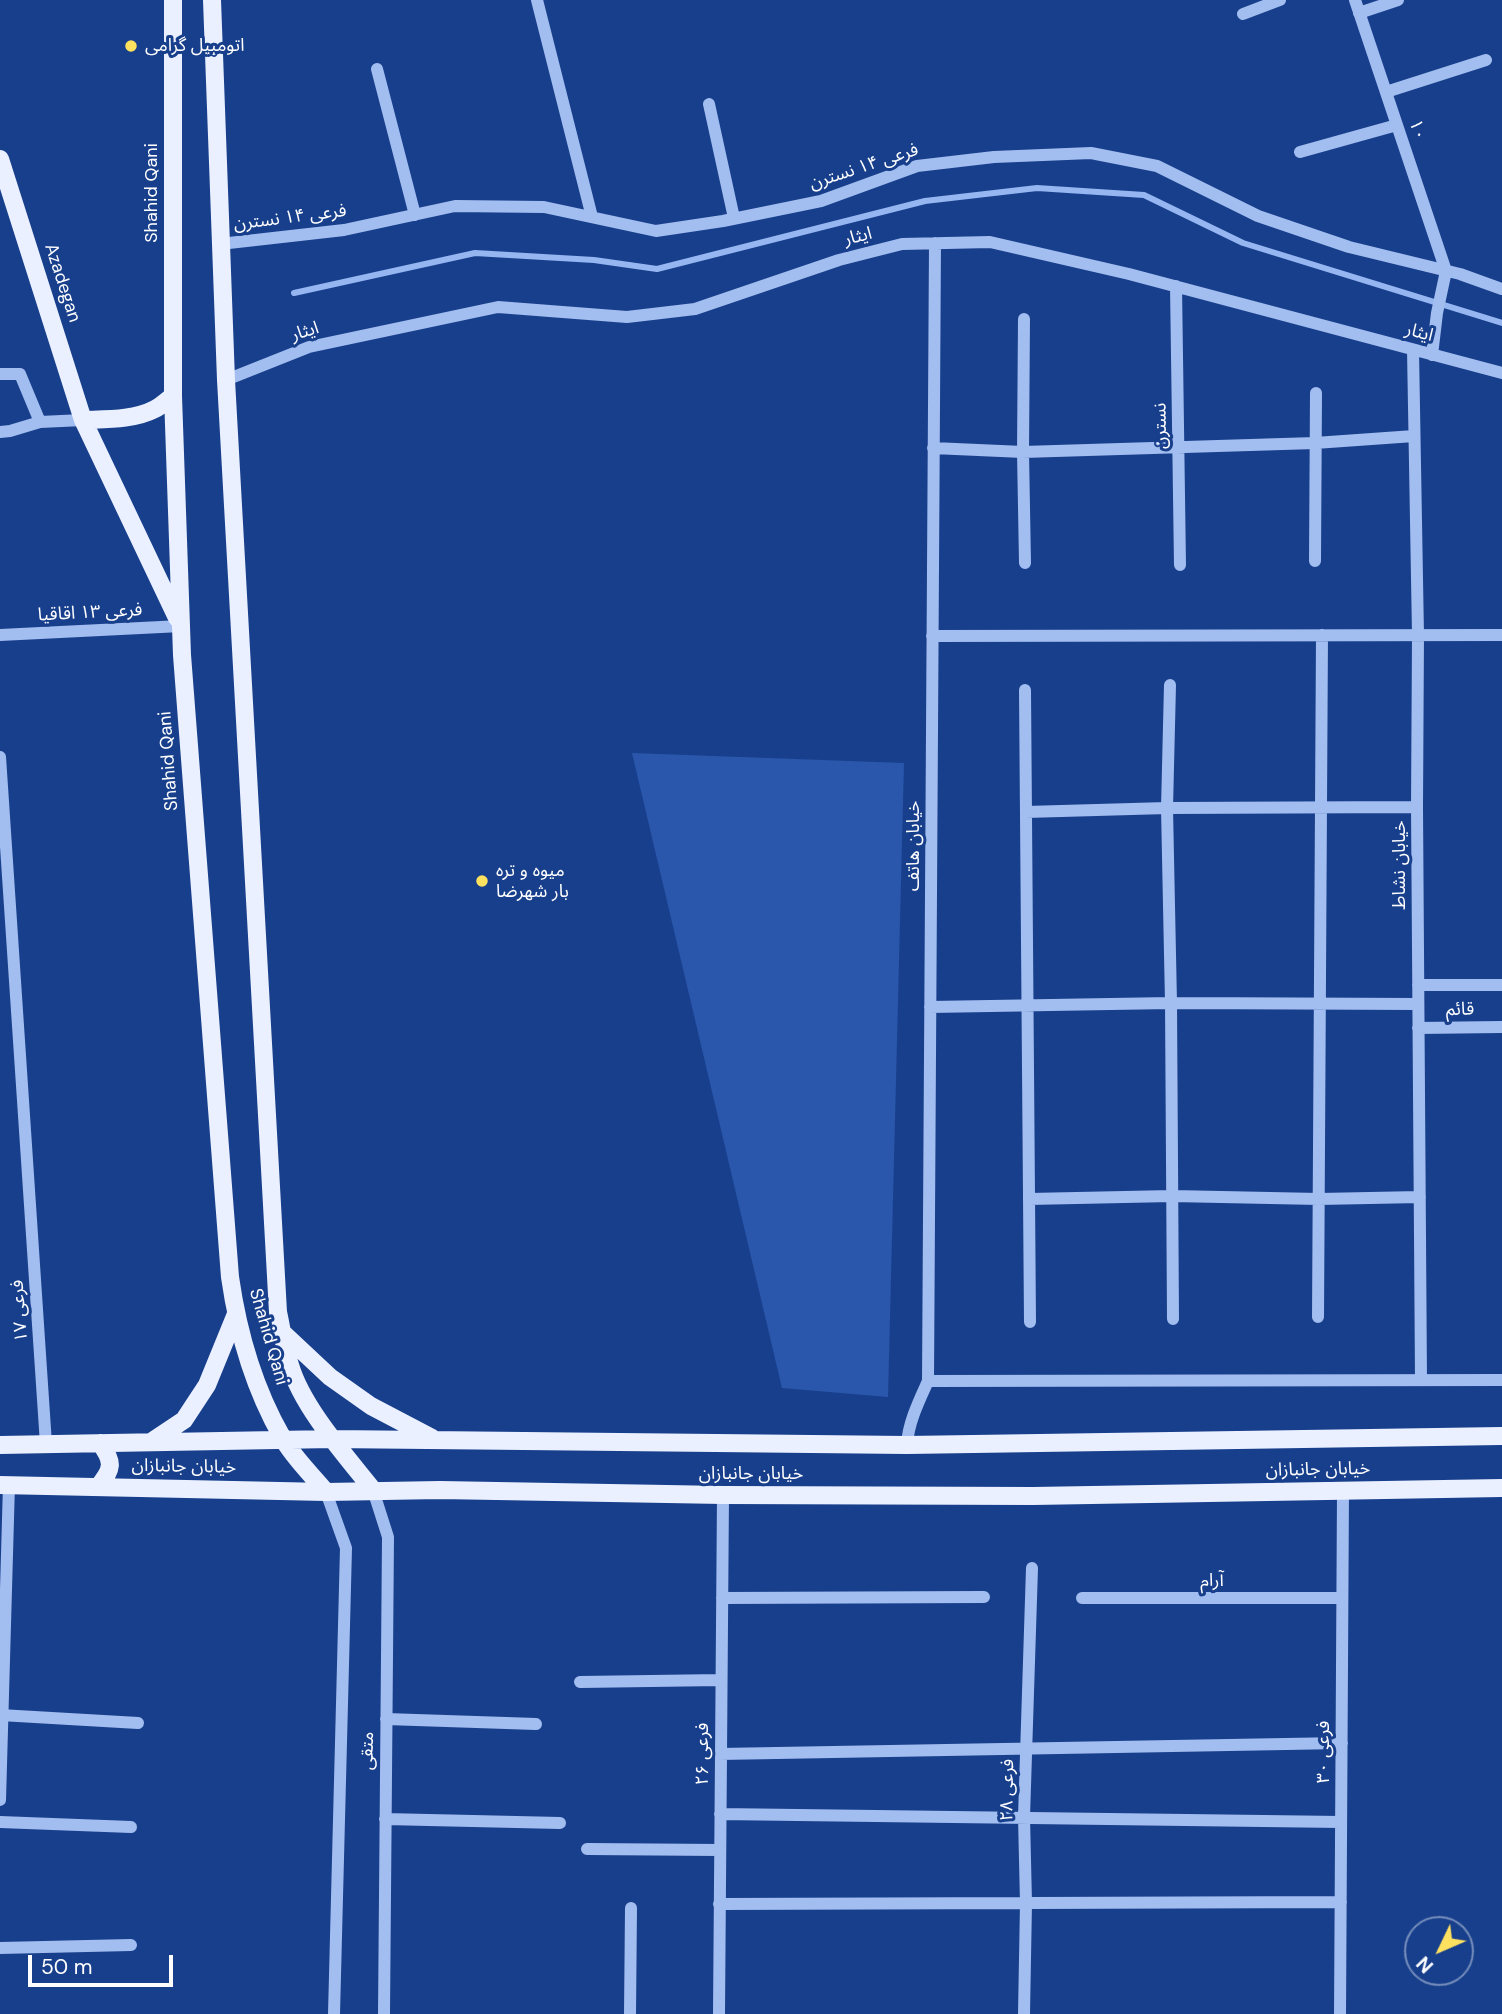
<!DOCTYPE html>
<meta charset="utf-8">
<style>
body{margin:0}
#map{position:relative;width:1502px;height:2014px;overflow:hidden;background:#183f8c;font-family:"DM Sans",sans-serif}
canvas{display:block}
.north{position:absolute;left:1404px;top:1916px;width:70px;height:70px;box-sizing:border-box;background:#183f8c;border:2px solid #748cba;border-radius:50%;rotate:226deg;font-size:19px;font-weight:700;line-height:28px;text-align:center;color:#fff}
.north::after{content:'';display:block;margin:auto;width:24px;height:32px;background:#ffe160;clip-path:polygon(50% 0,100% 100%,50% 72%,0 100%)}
.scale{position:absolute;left:28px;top:1955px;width:145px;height:32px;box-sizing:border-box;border:4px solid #fff;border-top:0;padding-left:9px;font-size:21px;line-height:24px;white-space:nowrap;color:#fff;-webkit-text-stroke:5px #183f8c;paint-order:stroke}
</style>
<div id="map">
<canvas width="1502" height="2014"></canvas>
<div class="north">N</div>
<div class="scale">50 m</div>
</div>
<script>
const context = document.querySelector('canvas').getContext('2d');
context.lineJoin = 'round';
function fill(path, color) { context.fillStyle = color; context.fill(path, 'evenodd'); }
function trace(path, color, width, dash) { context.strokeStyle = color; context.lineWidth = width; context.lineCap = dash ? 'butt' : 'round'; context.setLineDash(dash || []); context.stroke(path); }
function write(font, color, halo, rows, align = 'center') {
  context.font = font + ' "DM Sans","Noto Sans Arabic",sans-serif'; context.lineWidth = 6; context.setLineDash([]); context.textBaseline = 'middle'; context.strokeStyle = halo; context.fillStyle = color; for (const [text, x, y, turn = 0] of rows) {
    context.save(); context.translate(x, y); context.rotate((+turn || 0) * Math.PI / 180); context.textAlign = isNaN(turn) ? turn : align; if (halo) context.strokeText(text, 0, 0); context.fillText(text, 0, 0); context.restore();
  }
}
fill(new Path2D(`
 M632 753 904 763 888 1397 782 1388Z`), '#2a57ab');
trace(new Path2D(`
 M294 293 475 253 594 260 657 269 925 201 1037 188 1144 195 1243 243 1502 323`), '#95b6f1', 6);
trace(new Path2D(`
 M537 0 592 217
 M1355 0 1446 271 1437 313 1432 355
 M1359 13 1398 0
 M1243 14 1280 0
 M377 69 415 215
 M1386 92 1486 60
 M709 104 734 218
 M1300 152 1397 125
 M220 244 344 230 455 206 544 207 656 231 723 221 821 201 917 166 994 157 1091 153 1157 166 1258 216 1349 247 1460 274 1502 289
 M1176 286 1180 565
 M1024 319 1023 452 1025 563
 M1413 350 1418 635 1417 807 1421 1380
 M0 374H20L40 422
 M226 380 309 347 498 307 627 317 695 309 839 260 902 244 990 242 1129 274 1502 373
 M0 432 10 431 40 422 83 420
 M933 448 1023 452 1315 443 1414 436
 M1315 561 1316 393
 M0 635 181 626
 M932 636 1502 635
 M1170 685 1167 808 1171 1003 1173 1319
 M1025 690 1030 1322
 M0 757 46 1444
 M1026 812 1167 808 1417 807
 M1418 985H1502
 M930 1007 1171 1003 1418 1004
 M1418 1028 1502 1027
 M1029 1199 1172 1196 1319 1199 1420 1197
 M1318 1317 1322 635
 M928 1381 1502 1380
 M907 1445C908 1423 919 1401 928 1381L935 243
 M373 1490 388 1537 384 2014
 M326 1492 346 1548 334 2014
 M722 1598 984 1597
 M1082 1598H1342
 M580 1682 721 1680
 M0 1715 138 1723
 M386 1719 536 1724
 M720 1754 1342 1743
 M0 1800 9 1484
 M720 1814 1341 1822
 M385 1819 560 1823
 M0 1822 131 1827
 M587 1849 720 1850
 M719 1904 1341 1902
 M0 1948 131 1945
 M630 2014 631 1908
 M719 2014 723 1495
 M1024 2014 1026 1903 1024 1817 1032 1568
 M1340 2014 1343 1491`), '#a2bdef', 12);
trace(new Path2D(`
 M173 0V396L182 655 230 1277C238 1333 254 1388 282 1437 292 1456 312 1475 326 1492
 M212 0 226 380 278 1312C282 1330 284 1348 290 1365 302 1407 346 1456 373 1490
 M0 159 83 420
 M173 396C167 400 161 406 155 409 134 420 106 419 83 420L177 618
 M283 1333 330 1377 371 1406 432 1438
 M151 1442 184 1420 207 1385 236 1314
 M0 1445 332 1439 907 1445 1502 1436
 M0 1485 326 1492 440 1490 723 1495 1033 1496 1502 1488
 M98 1487C113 1469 114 1462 100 1443`), '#eaf0ff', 18);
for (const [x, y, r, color] of [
 [131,46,7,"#ffe160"],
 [482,881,7,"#ffe160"]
]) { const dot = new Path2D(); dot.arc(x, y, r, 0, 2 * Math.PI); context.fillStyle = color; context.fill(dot); trace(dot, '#183f8c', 2.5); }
write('18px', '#fff', '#183f8c', [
 ["اتومبیل گرامی",145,46],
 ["میوه و تره",496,871],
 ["بار شهرضا",496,892]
], 'left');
write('18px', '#fff', '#183f8c', [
 ["۱۰",1417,130,71],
 ["فرعی ۱۴ نسترن",864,167,-18],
 ["Shahid Qani",152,193,-90],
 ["فرعی ۱۴ نسترن",290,218,-7],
 ["ایثار",858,237,-14],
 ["Azadegan",62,283,72],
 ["ایثار",305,332,-17],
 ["ایثار",1419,333,15],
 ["نسترن",1161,426,-91],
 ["فرعی ۱۳ اقاقیا",90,613,-3],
 ["Shahid Qani",169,761,-94],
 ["خیابان هاتف",914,846,-90],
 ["خیابان نشاط",1400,865,-90],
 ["قائم",1460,1010,-1],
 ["فرعی ۱۷",20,1311,-94],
 ["Shahid Qani",268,1337,74],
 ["خیابان جانبازان",184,1467,1],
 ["خیابان جانبازان",1318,1470,-1],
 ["خیابان جانبازان",751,1474],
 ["آرام",1212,1581],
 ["متقی",368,1751,-89],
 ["فرعی ۳۰",1324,1752,-90],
 ["فرعی ۲۶",703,1754,-90],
 ["فرعی ۲۸",1008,1790,-89]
]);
</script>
